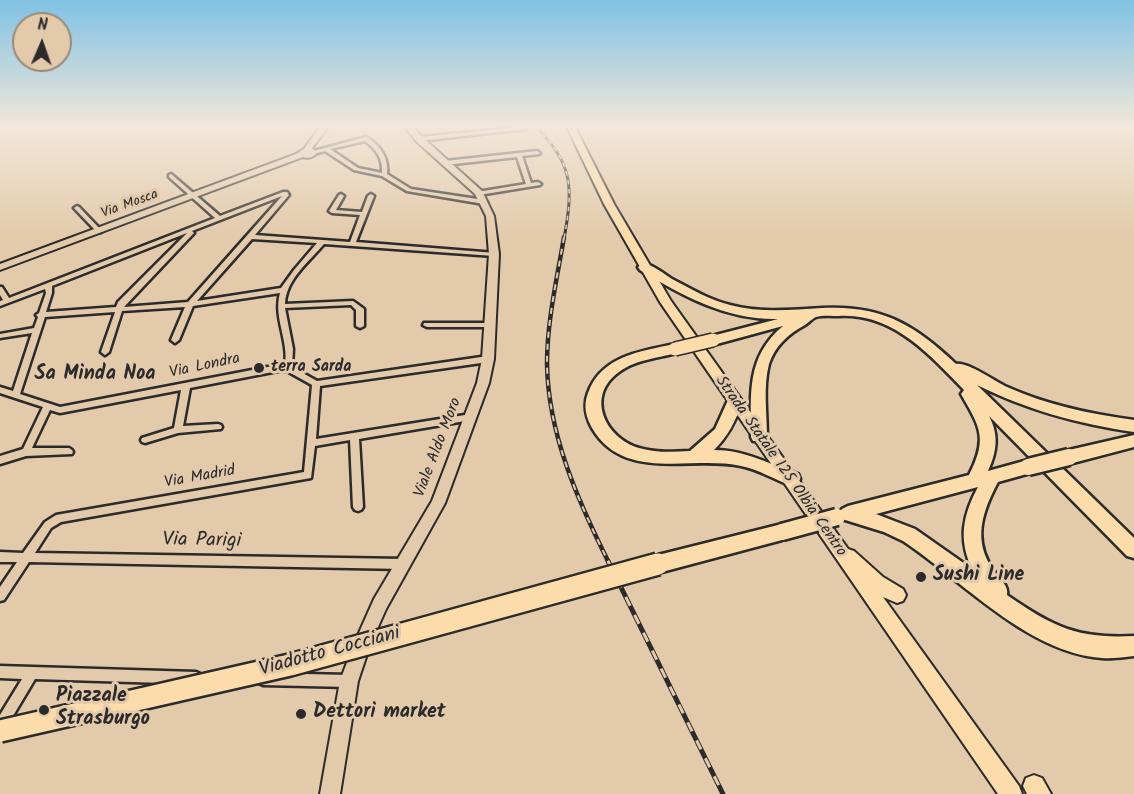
<!DOCTYPE html>
<style>
body{margin:0}
#map{position:relative;width:1134px;height:794px;overflow:hidden;background:#e3caab;font-family:Kalam,sans-serif}
canvas{display:block}
.north{position:absolute;left:12px;top:12px;width:60px;height:60px;box-sizing:border-box;background:#e3caab;border:2px solid #998a78;border-radius:50%;rotate:2deg;font-size:16px;font-weight:700;line-height:24px;text-align:center;color:#2b2b2b}
.north::after{content:'';display:block;margin:auto;width:21px;height:27px;background:#2b2b2b;clip-path:polygon(50% 0,100% 100%,50% 72%,0 100%)}
</style>
<div id="map">
<canvas width="1134" height="794"></canvas>
<div class="north">N</div>
</div>
<script>
const context = document.querySelector('canvas').getContext('2d');
context.lineJoin = 'round';
function trace(path, color, width, dash) { context.strokeStyle = color; context.lineWidth = width; context.lineCap = dash ? 'butt' : 'round'; context.setLineDash(dash || []); context.stroke(path); }
function fill(path, color) { context.fillStyle = color; context.fill(path, 'evenodd'); }
function write(font, color, halo, rows, align = 'center') {
  context.font = font + ' Kalam,sans-serif'; context.lineWidth = 6; context.setLineDash([]); context.textBaseline = 'middle'; context.strokeStyle = halo; context.fillStyle = color; for (const [text, x, y, turn = 0] of rows) {
    context.save(); context.translate(x, y); context.rotate((+turn || 0) * Math.PI / 180); context.textAlign = isNaN(turn) ? turn : align; if (halo) context.strokeText(text, 0, 0); context.fillText(text, 0, 0); context.restore();
  }
}
const street = new Path2D(`
 M520 127 527 128 525 129 419 141 416 139 419 137Z
 M366 137C380 145 389 158 387 174L411 189 484 200 487 202 484 204 407 191 382 176 354 170 325 151 313 154 310 152ZM365 141C376 149 383 158 382 173L358 168 330 149Z
 M537 151 540 153 539 154 522 156 531 183 538 182 541 184 540 185 479 195 477 194V192L526 184 517 157 445 165 442 163 445 161Z
 M171 174 220 216 283 192H287L289 195 255 235 350 242 360 215 332 213 329 211 339 195 341 194 344 196 336 210 362 212 368 196 371 194 374 196 356 242 496 253 497 254 494 256 324 244C309 262 286 279 285 304L353 301 364 309V326L360 328 356 326V310L351 305 285 308 293 349 292 367 317 381 488 356 492 359 488 362 320 386 316 439 471 414 474 415 475 417 474 419 471 420 359 439 363 507 361 510 358 511 355 510 353 507 350 440 315 446 311 478 61 522 51 528 35 553 404 559 408 561 409 564 408 567 404 569 29 562 4 600 0 601V587L17 562H0V552L23 553 45 522 56 515 304 472 312 385 287 371H278L190 388 183 426 218 424 221 425 222 427 221 429 178 433 145 443 142 442 141 440 142 438 174 428 181 390 60 413 50 410 32 448H69L72 450 73 452 72 454 26 456 0 464V456L23 449 43 407 0 393V387L13 391 32 333 0 338V334L34 328 38 317 36 315 39 313 46 293 45 289 0 306V301L3 300 0 295V287H2L9 298 215 218 169 177V175ZM282 196 188 302 124 307 193 234 194 233 192 231ZM187 233 118 302 116 307 46 312 52 293V286ZM252 239 317 243 294 270 281 288 197 301ZM280 293C273 317 289 341 285 365H278L60 407 20 394 45 317 115 312 101 352 105 355 109 352 122 311 185 307 171 340 175 343 179 340 193 306Z
 M77 206 79 207 101 230V232H97L75 209 74 208Z
 M424 323H489L493 325 489 327H427L423 325Z
 M0 666 196 672 200 674 202 678 200 682 196 684 35 679 4 731 0 733V715L22 679 0 678Z
 M263 673 349 675 353 677 355 681 353 685 349 687 263 685 259 683 257 679 259 675Z`);
const secondary = new Path2D(`
 M320 127H328L312 148 317 153C314 157 307 159 303 157L0 270V264L296 154 304 149Z
 M405 127H413L422 137 482 191 494 216 499 254 494 359 489 383 445 503 386 609 370 645 358 681 340 794H320L340 681 354 644 374 599 432 501 477 383 482 359 489 254 486 216 475 194 416 141Z`);
const primary = new Path2D(`
 M567 127H575L614 204 671 301 848 549 854 551 883 577 903 589 906 595 903 601 897 603 883 597 1019 786 1022 794H998L660 302 604 204Z
 M1034 775 1042 778 1051 794H1027L1023 786 1026 778Z`);
const highway = new Path2D(`
 M644 263C654 266 663 273 672 279 691 289 710 300 730 305 760 313 791 310 822 308 881 305 914 324 956 364 968 362 994 381 1007 387 1047 405 1090 414 1134 420V432C1079 424 1027 410 977 385L1134 538V558L1127 556 989 416C999 435 997 451 988 471L1028 460 1034 462 1036 467 1034 472 998 482C982 512 972 541 994 571 1000 579 1009 586 1007 595 1053 627 1078 639 1134 636V656C1124 657 1112 659 1102 658 1028 653 962 580 903 541L884 532 842 519 839 514 842 509 848 506 969 475C988 438 980 427 961 394L964 390C929 354 893 313 839 316 832 316 822 315 816 317 813 318 808 323 805 325 788 334 775 346 769 364 763 387 767 414 767 437L765 441H753L751 437C751 393 746 357 783 326L713 345 708 343 706 340 708 337 778 319C726 320 683 296 640 270L638 267ZM978 487C963 515 958 539 972 569L915 529 876 514Z
 M675 344 680 346 682 349 680 352C660 358 636 359 619 372 585 396 605 438 639 448 656 453 673 452 690 451L715 429 729 398 734 396 742 402C736 421 728 436 714 450 745 450 769 464 798 474L800 479 798 484 792 486C775 480 758 469 741 466 692 455 624 483 592 428 586 417 583 406 588 393 601 356 641 351 675 344Z
 M1134 435V447L1069 464 1063 462 1061 457 1063 452 1069 450Z
 M782 524 788 526 791 532 788 538 782 540 658 573 651 570 649 564 651 558 658 555Z`);
trace(street, '#2b2b2b', 5);
trace(secondary, '#2b2b2b', 4);
trace(primary, '#2b2b2b', 4);
trace(highway, '#2b2b2b', 5);
fill(street, '#e3caab');
fill(secondary, '#e3caab');
fill(primary, '#fddcac');
fill(highway, '#fddcac');
const railFar2 = new Path2D(`
 M536 127C574 164 573 189 564 239`);
const railFar1 = new Path2D(`
 M564 237C557 279 547 321 547 364 548 434 578 501 609 563`);
const rail = new Path2D(`
 M608 561 723 794`);
trace(railFar2, '#2b2b2b', 3);
trace(railFar1, '#2b2b2b', 4.5);
trace(rail, '#2b2b2b', 5);
trace(railFar2, '#e3caab', 1.5, [4.5]);
trace(railFar1, '#e3caab', 2, [6]);
trace(rail, '#e3caab', 3, [10]);
const highwayBridgeFar2 = new Path2D(`
 M675 349 713 340`);
const highwayBridgeFar1 = new Path2D(`
 M1028 467 1069 457
 M782 532 837 517`);
const highwayBridge = new Path2D(`
 M0 731 290 665 658 564`);
trace(highwayBridgeFar2, '#2b2b2b', 16, []);
trace(highwayBridgeFar1, '#2b2b2b', 21, []);
trace(highwayBridge, '#2b2b2b', 26, []);
trace(highwayBridgeFar2, '#fddcac', 13);
trace(highwayBridgeFar1, '#fddcac', 16);
trace(highwayBridge, '#fddcac', 21);
const sky = context.createLinearGradient(0, 0, 0, 238);
sky.addColorStop(0, '#80c2e4');
sky.addColorStop(0.53, '#f2e7d9');
sky.addColorStop(1, '#f2e7d900');
context.fillStyle = sky;
context.fillRect(0, 0, 1134, 238);
for (const [x, y, r, color] of [
 [259,368,6,"#2b2b2b"],
 [921,577,6,"#2b2b2b"],
 [44,710,6,"#2b2b2b"],
 [301,714,6,"#2b2b2b"]
]) { const dot = new Path2D(); dot.arc(x, y, r, 0, 2 * Math.PI); context.fillStyle = color; context.fill(dot); trace(dot, '#e3caab', 2); }
write('14px', '#2b2b2b', '#e3caab', [
 ["Via Mosca",130,205,-20]
]);
write('16px', '#2b2b2b', '#e3caab', [
 ["Via Londra",205,367,-12],
 ["Viale Aldo Moro",439,448,-69],
 ["Strada Statale 125 Olbia Centro",780,467,55],
 ["Via Madrid",200,478,-10]
]);
write('bold 16px', '#2b2b2b', '#e3caab', [
 ["terra Sarda",271,368]
], 'left');
write('bold 20px', '#2b2b2b', '#e3caab', [
 ["Sa Minda Noa",95,376]
]);
write('20px', '#2b2b2b', '#e3caab', [
 ["Via Parigi",202,542,1],
 ["Viadotto Cocciani",330,653,-15]
]);
write('bold 20px', '#2b2b2b', '#e3caab', [
 ["Sushi Line",933,577],
 ["Piazzale",56,698],
 ["Strasburgo",56,721],
 ["Dettori market",313,714]
], 'left');
</script>
